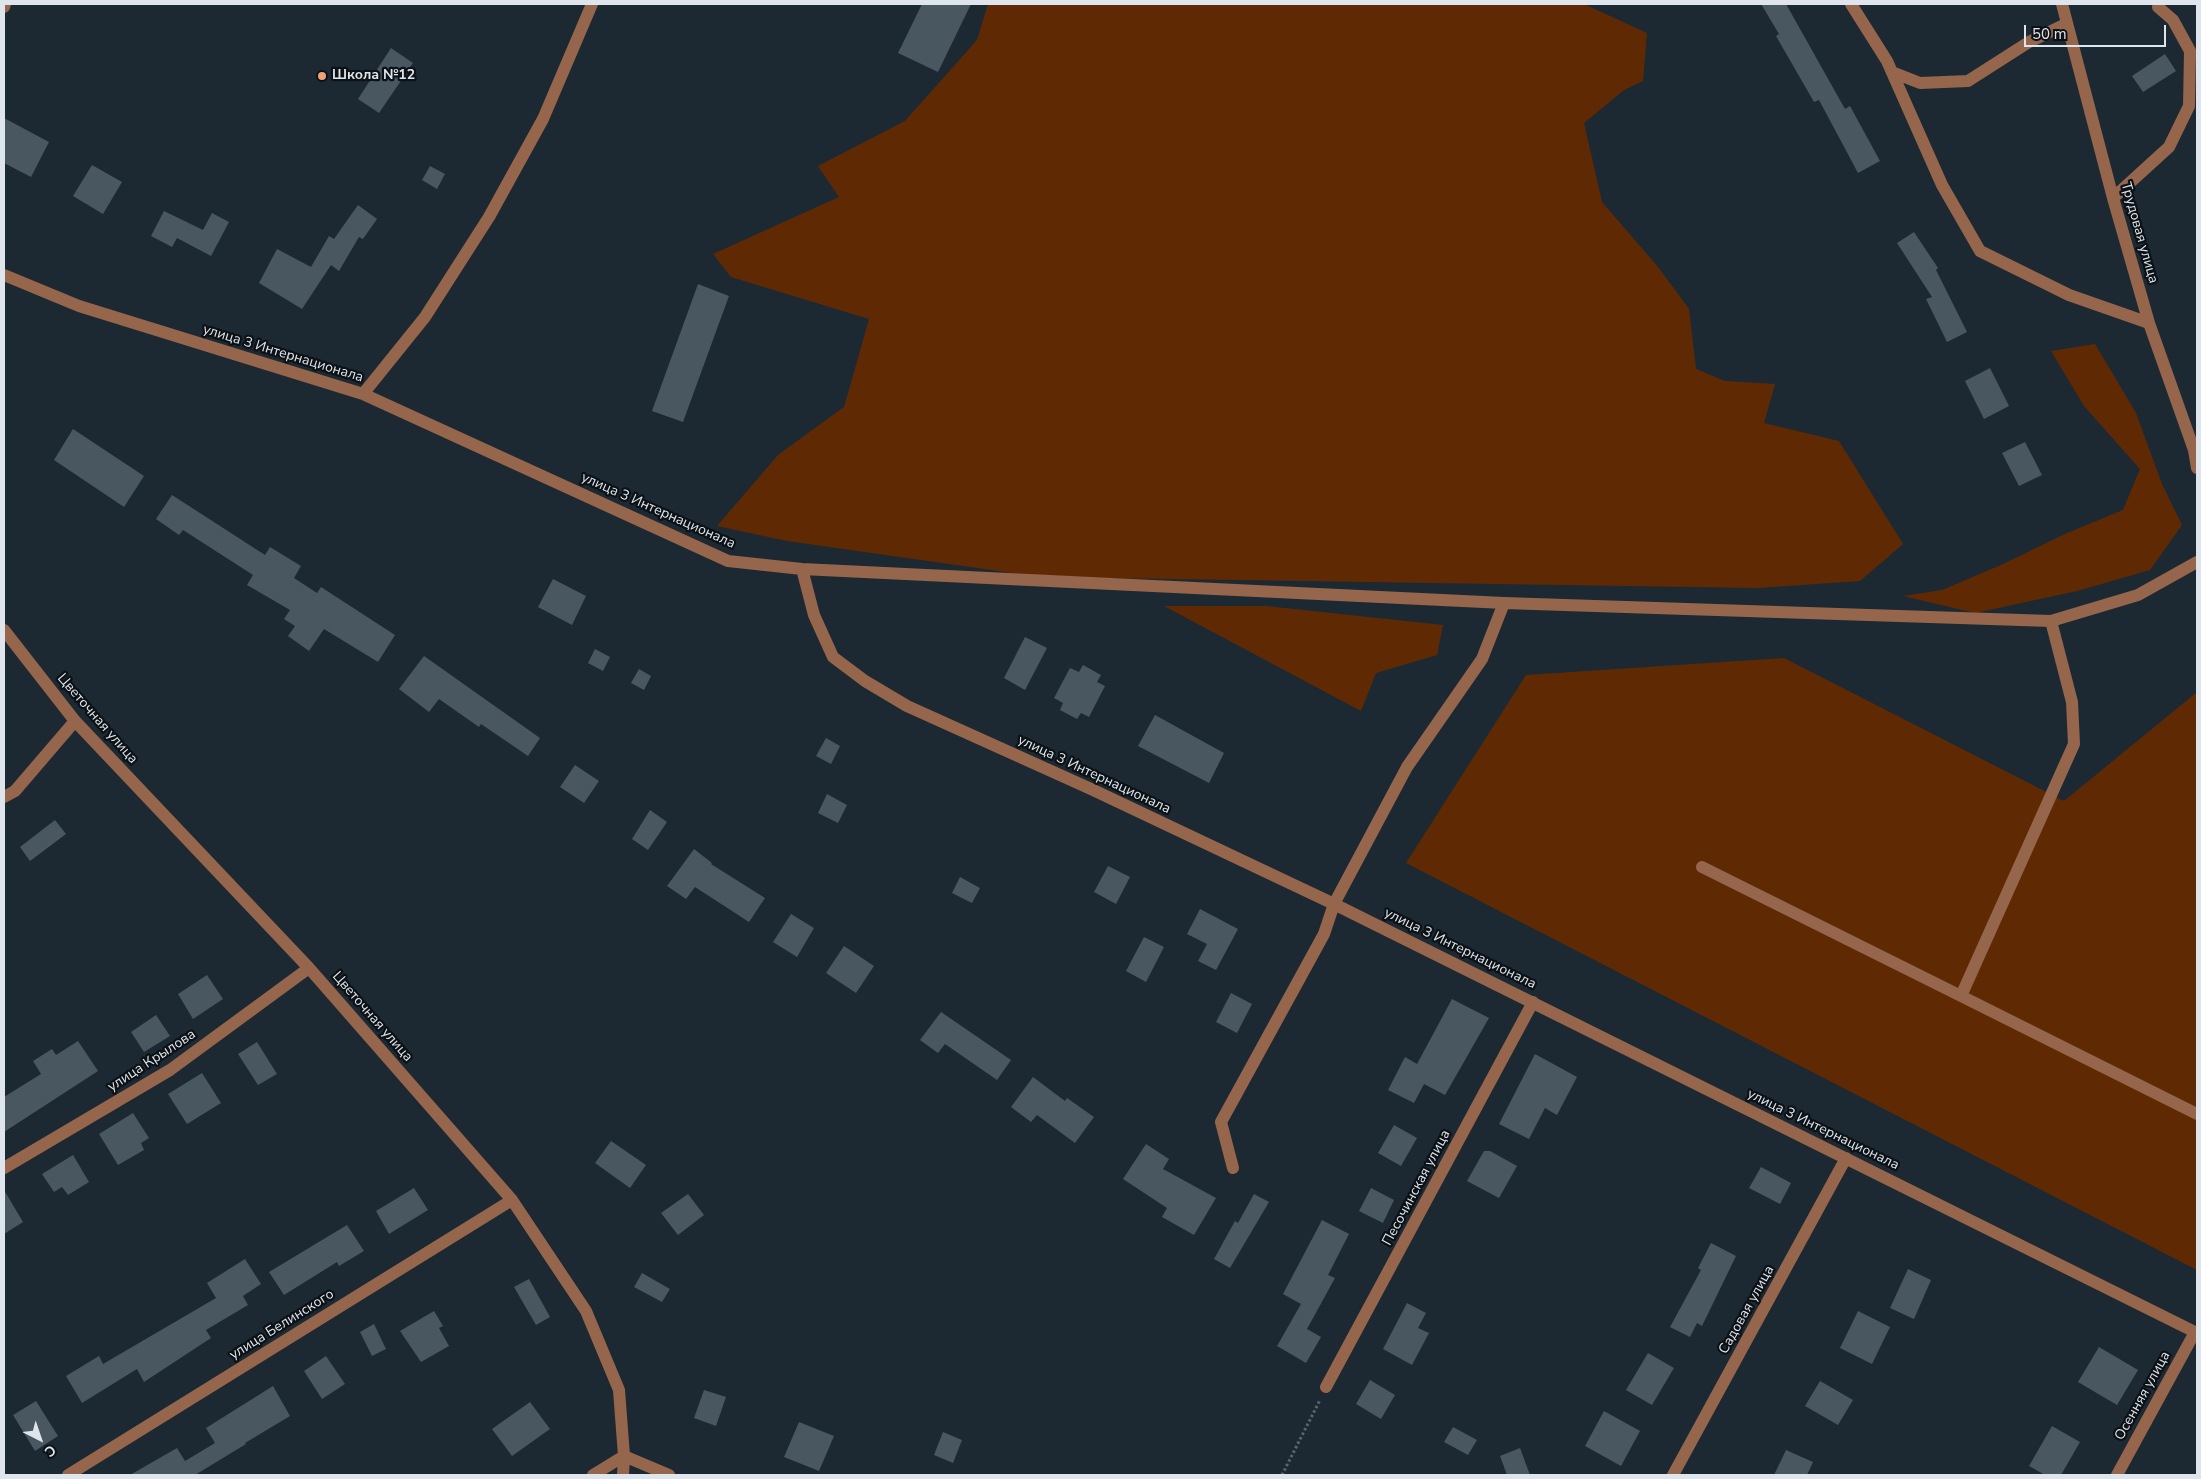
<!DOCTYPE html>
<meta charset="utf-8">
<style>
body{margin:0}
#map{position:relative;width:2201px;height:1479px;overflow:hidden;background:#1d2932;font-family:"Nunito Sans",sans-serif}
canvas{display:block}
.frame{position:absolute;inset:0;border:5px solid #dee5ec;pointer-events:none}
.north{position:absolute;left:15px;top:1414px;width:50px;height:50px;-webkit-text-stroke:4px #0b1115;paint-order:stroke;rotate:139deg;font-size:14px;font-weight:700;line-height:20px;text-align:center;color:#dee5ec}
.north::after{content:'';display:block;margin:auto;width:18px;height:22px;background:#dee5ec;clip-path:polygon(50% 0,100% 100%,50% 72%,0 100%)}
.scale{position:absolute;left:2024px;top:25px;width:142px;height:22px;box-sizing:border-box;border:2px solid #dee5ec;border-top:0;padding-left:6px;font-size:15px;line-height:18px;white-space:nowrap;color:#dee5ec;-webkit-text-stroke:4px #0b1115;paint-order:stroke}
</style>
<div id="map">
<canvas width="2201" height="1479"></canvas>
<div class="frame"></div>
<div class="north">С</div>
<div class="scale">50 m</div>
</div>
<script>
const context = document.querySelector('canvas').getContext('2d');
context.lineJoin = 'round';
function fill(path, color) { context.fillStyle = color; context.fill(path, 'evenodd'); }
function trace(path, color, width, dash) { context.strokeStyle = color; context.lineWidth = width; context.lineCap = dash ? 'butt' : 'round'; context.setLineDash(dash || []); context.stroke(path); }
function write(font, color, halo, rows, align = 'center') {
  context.font = font + ' "Nunito Sans",sans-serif'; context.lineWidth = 4.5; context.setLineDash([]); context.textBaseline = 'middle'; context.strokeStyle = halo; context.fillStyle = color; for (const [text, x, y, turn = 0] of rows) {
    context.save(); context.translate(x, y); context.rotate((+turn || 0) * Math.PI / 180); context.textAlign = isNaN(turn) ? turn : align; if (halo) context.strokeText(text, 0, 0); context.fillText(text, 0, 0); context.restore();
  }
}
fill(new Path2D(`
 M988 4H1584L1647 33 1643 81 1624 90 1584 123 1602 202 1658 267 1689 309 1696 369 1725 381 1775 384 1764 423 1839 441 1903 544 1860 581 1758 588 1041 577 787 541 717 526 778 455 844 407 869 319 731 277 713 254 839 197 818 166 905 121 977 40Z
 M2095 344 2136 413 2162 484 2182 525 2150 570 2077 591 1975 613 1903 596 1942 590 2001 565 2067 533 2123 510 2140 469 2084 406 2051 351Z
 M1164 606H1266L1443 625 1437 655 1376 673 1361 711Z
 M1784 658 2064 801 2197 692V1270L1406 863 1526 675Z`), '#5f2a03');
fill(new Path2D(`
 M922 4H971L938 72 898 53Z
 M1761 4H1786L1845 109 1850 106 1880 161 1858 173 1819 100 1814 102 1776 36 1779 34Z
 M391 48 413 63 379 113 358 99Z
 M2165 54 2176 71 2143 92 2132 76Z
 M4 118 49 142 31 177 4 163Z
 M92 165 122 182 103 214 73 196Z
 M430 166 445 174 437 189 422 180Z
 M358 205 377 219 363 239 359 237 339 271 331 265 302 309 259 283 277 249 311 267 329 236 334 239Z
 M164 211 203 230 212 213 229 222 211 256 177 238 172 247 151 236Z
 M1914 232 1938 268 1936 270 1967 332 1947 342 1926 299 1932 297 1897 243Z
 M698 284 729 296 683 422 652 411Z
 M1990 368 2009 406 1984 419 1965 381Z
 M73 429 144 476 124 507 54 460Z
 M2025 442 2042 475 2019 486 2002 453Z
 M172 495 265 555 270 547 301 566 294 578 317 593 321 587 395 635 378 662 324 629 309 651 288 636 295 626 284 619 290 610 247 585 253 575 183 530 179 535 156 519Z
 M553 579 586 596 572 625 538 607Z
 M1025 637 1047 648 1025 690 1004 678Z
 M595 649 610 657 603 671 588 663Z
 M424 656 540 738 528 756 481 724 479 727 439 699 429 712 399 689Z
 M1083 665 1101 675 1097 682 1105 686 1089 717 1081 713 1077 719 1060 710 1063 703 1054 698 1070 668 1079 672Z
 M639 669 651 676 644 690 631 683Z
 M1155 715 1224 753 1209 783 1138 746Z
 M826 738 840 746 831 764 816 756Z
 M575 765 599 781 584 803 560 787Z
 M827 794 847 805 838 823 818 813Z
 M650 810 667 822 648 850 632 839Z
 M55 820 66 834 30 861 20 847Z
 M694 849 712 863 711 864 765 898 749 922 695 887 686 899 667 886Z
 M1108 866 1130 877 1116 904 1094 892Z
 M960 877 980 888 972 903 952 893Z
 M1200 909 1238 929 1216 970 1198 961 1207 944 1187 934Z
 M791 914 814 928 797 957 773 942Z
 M1144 937 1164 947 1146 982 1126 971Z
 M844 946 874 966 856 993 826 973Z
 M207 975 223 999 193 1019 178 994Z
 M1231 993 1252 1004 1237 1033 1216 1022Z
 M1452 999 1489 1018 1445 1095 1424 1084 1414 1103 1388 1090 1405 1057 1417 1064Z
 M941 1012 1011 1060 997 1080 945 1044 938 1053 920 1040Z
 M156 1015 170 1036 144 1052 131 1032Z
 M78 1041 98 1071 4 1132V1097L41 1074 33 1061 52 1049 56 1055Z
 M257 1042 277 1074 258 1085 238 1054Z
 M1535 1054 1577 1077 1557 1115 1545 1108 1529 1139 1499 1124Z
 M202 1073 221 1103 187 1124 168 1094Z
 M1033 1077 1065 1101 1067 1098 1094 1117 1075 1143 1037 1115 1031 1122 1011 1107Z
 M133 1113 149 1138 141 1143 144 1150 118 1165 99 1134Z
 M1394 1125 1417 1138 1401 1166 1378 1153Z
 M611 1141 646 1165 630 1188 595 1163Z
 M1146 1144 1169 1159 1163 1169 1216 1198 1194 1235 1162 1217 1167 1208 1123 1179Z
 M1484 1151H1490L1517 1166 1499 1198 1467 1181Z
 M73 1155 89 1182 68 1195 62 1187 54 1192 42 1174Z
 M1761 1167 1791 1183 1780 1204 1749 1188Z
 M414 1188 428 1210 389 1234 376 1211Z
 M1371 1188 1394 1200 1383 1223 1359 1211Z
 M4 1190 23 1222 4 1234Z
 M688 1194 704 1215 678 1235 661 1213Z
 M1254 1194 1269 1202 1230 1268 1214 1259 1235 1221 1238 1223Z
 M1322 1220 1349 1234 1328 1275 1335 1278 1307 1329 1321 1337 1306 1363 1277 1346 1301 1304 1283 1294Z
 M347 1225 364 1251 339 1266 337 1262 284 1295 269 1272Z
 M1711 1243 1736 1256 1702 1326 1697 1323 1690 1337 1670 1327 1701 1270 1698 1268Z
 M245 1259 261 1284 243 1296 248 1305 206 1330 211 1338 144 1382 137 1369 82 1403 66 1376 99 1356 103 1364 216 1298 207 1283Z
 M1908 1269 1931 1280 1914 1319 1890 1308Z
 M642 1273 670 1289 662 1302 634 1287Z
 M529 1279 550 1317 536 1325 514 1287Z
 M1407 1303 1426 1313 1418 1328 1429 1333 1412 1365 1383 1349Z
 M434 1311 443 1326 439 1328 449 1346 421 1362 400 1331Z
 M1858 1311 1890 1327 1872 1364 1840 1348Z
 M374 1324 386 1349 372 1356 360 1332Z
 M2099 1347 2138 1370 2117 1405 2078 1382Z
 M1648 1353 1674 1368 1652 1405 1626 1390Z
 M326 1356 345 1384 322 1399 304 1371Z
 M1370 1380 1395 1395 1381 1419 1356 1404Z
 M1820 1381 1853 1400 1838 1425 1805 1406Z
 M273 1386 290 1416 245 1443 246 1444 195 1475H130L177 1448 185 1461 215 1443 206 1428Z
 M704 1390 726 1397 716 1426 694 1418Z
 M36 1401 58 1436 35 1451 13 1415Z
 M530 1402 550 1429 512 1456 492 1429Z
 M1604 1411 1640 1431 1621 1466 1585 1446Z
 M799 1422 834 1436 819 1471 784 1457Z
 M2052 1426 2080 1442 2061 1475H2045L2029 1466Z
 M1453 1427 1477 1440 1468 1455 1444 1442Z
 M943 1432 962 1440 953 1463 934 1455Z
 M1520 1448 1530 1475H1507L1500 1456Z
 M1786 1450 1813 1462 1807 1475H1774Z`), '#495761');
trace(new Path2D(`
 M1282 1475 1320 1400`), '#5a646d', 3, [2.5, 2.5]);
trace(new Path2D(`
 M1851 4 1887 61 1942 185 1980 251 2069 295 2149 323
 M2062 4 2113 198 2149 323 2194 450 2197 468
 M4 7 5 4
 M1892 72 1920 83 1968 81 2029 42 2066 24
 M2113 198 2169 147 2189 106 2190 51 2173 20 2158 7
 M4 275 79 306 363 394 728 561 802 569 1504 603 2051 621 2138 595 2197 562
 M363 394 425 317 489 217 543 119 592 4
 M802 569 814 615 833 657 865 681 907 706 1091 789 1334 904 2197 1333
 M4 630 75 721 309 968 512 1200 586 1311 619 1390 624 1456 623 1475
 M4 797 15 791 75 721
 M1702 867 1961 996 2074 744 2072 702 2051 621
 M1961 996 2197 1114
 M4 1168 170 1070 309 968
 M1233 1168 1221 1122 1324 934 1334 904 1407 767 1482 659 1504 603
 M1326 1387 1533 1002
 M68 1475 512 1200
 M593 1475 624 1456 669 1475
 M1673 1475 1846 1158
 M2117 1475 2195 1332`), '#95664b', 12);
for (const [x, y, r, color] of [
 [322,76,5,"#efa377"]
]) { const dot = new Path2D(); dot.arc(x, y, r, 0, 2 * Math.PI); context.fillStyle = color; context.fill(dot); trace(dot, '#0b1115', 2); }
write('bold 14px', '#dee5ec', '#0b1115', [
 ["Школа №12",332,76]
], 'left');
write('14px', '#dee5ec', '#0b1115', [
 ["Трудовая улица",2139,233,74],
 ["улица 3 Интернационала",283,354,17],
 ["улица 3 Интернационала",658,511,24],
 ["Цветочная улица",97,719,49],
 ["улица 3 Интернационала",1094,775,25],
 ["улица 3 Интернационала",1460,949,26],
 ["Цветочная улица",372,1017,49],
 ["улица Крылова",152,1061,-33],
 ["улица 3 Интернационала",1823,1130,26],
 ["Песочинская улица",1417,1188,-62],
 ["Садовая улица",1747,1310,-61],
 ["улица Белинского",282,1325,-32],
 ["Осенняя улица",2143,1396,-61]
]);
</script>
